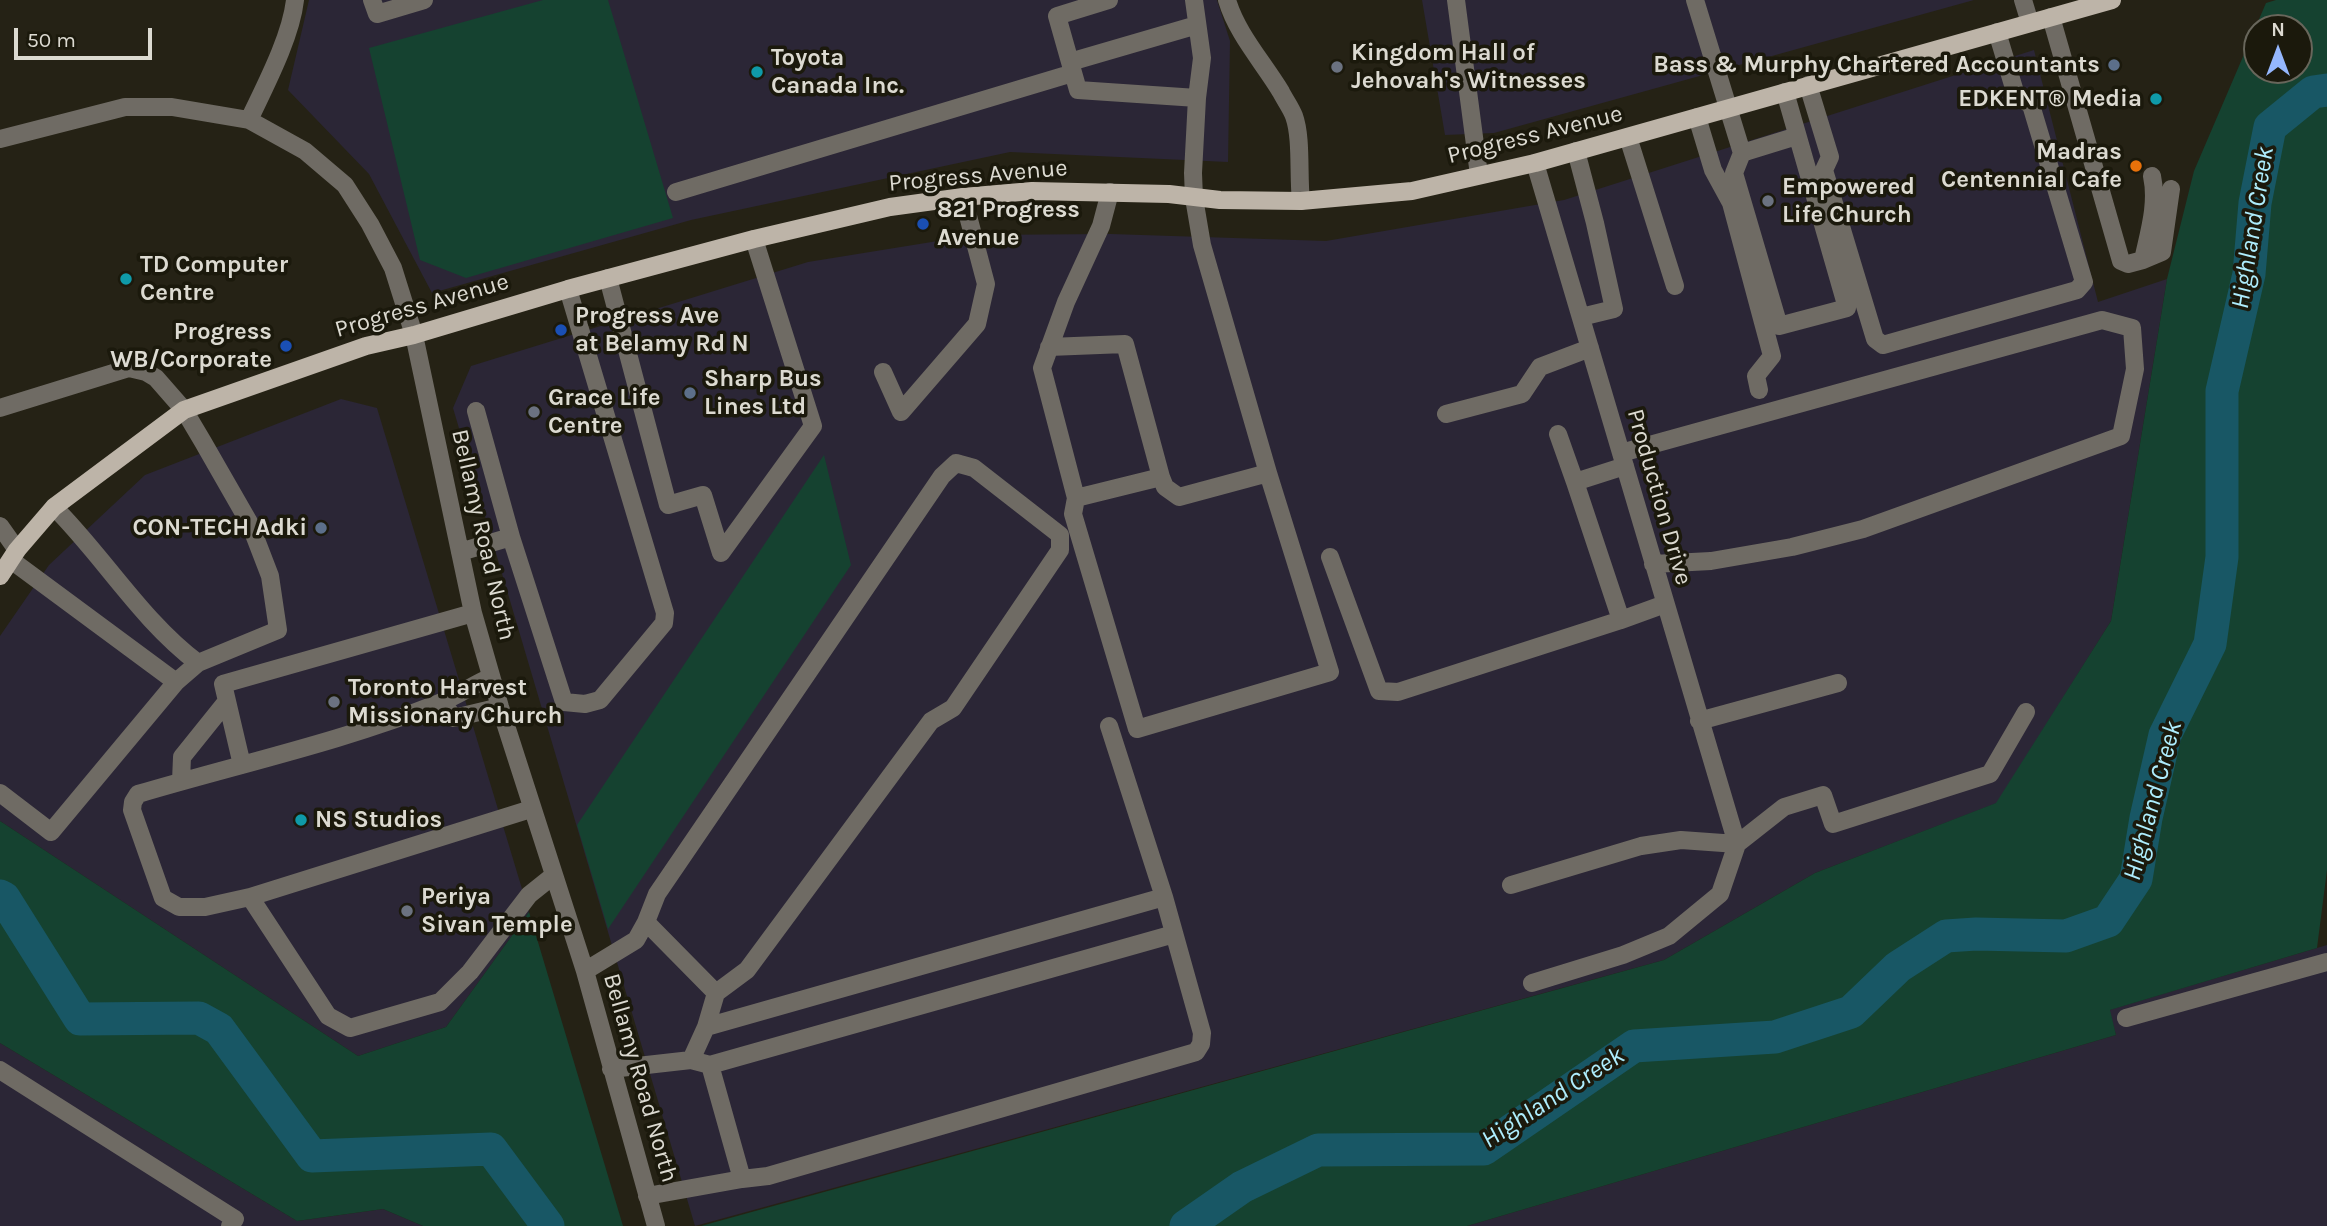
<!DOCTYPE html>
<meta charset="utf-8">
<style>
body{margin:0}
#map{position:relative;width:2327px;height:1226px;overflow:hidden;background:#252215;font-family:Karla,sans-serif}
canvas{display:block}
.north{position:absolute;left:2243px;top:14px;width:70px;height:70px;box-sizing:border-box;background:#1b190c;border:2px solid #68665b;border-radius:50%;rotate:0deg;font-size:19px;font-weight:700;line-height:28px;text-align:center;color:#dcdad1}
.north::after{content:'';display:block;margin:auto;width:24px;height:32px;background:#95b7fd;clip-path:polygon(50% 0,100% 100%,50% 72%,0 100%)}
.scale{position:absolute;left:14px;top:28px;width:138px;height:32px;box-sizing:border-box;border:4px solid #dcdad1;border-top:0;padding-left:9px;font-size:21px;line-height:24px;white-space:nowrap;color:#dcdad1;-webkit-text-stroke:5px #1b190c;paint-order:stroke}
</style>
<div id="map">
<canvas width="2327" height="1226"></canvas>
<div class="north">N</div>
<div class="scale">50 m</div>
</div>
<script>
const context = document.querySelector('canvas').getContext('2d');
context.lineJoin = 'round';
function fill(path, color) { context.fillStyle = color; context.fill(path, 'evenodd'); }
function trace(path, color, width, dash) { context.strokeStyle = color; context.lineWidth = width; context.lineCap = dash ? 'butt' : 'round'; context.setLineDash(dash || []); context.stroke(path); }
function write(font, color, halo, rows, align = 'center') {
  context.font = font + ' Karla,sans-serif'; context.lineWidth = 7; context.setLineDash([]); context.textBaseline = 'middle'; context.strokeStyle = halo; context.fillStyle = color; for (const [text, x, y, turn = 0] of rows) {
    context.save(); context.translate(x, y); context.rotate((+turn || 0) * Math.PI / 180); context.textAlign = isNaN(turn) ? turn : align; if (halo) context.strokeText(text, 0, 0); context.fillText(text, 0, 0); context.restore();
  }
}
fill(new Path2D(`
 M309 0H1217L1230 41 1228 162 1010 152 691 220 432 293 369 174 288 90Z
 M1422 0H1974L1494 133 1445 135Z
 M2034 50 2098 302 2167 279 2111 621 1997 803 1815 873 1664 960 695 1226 453 408 471 366 808 262 975 235 1111 234 1326 241 1564 200Z
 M341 399 377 408 529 912 446 1027 358 1056 0 821V636L49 565 145 475Z
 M2327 945V1226H1467L2116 1035 2109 1010Z
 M0 1043 297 1221 383 1209 423 1226H0Z`), '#2b2636');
fill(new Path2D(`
 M543 0H608L673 218 466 278 420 260 369 48Z
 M2276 0H2327V870L2317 948 2110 1010 2116 1035 1467 1226H701L1664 960 1815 873 1996 803 2111 621 2167 279 2194 171 2266 3ZM2257 28H2299V70H2257Z
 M824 455 851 565 608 929 577 825Z
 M0 821 358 1056 446 1027 529 912 623 1226H423L383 1209 297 1221 0 1043Z`), '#154230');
trace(new Path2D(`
 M0 896 4 898 80 1019 199 1018 219 1029 312 1156 491 1149 548 1226
 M1186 1226 1242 1187 1318 1150 1484 1149 1634 1046 1775 1037 1851 1012 1898 967 1946 936 1976 934 2066 936 2108 921 2136 879 2146 818 2165 735 2210 644 2222 557V391L2249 274 2255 203 2270 127 2313 92 2327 90`), '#185765', 33);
trace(new Path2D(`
 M372 0 377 14 424 0
 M1227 0C1237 34 1263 62 1281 92 1285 100 1291 108 1294 116 1302 138 1298 176 1301 201
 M1456 0 1479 175
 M1695 0 1742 153 1734 173 1779 326 1847 308 1785 92
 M2023 0 2030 23
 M2051 17 2121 261 2128 264 2143 260C2149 232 2158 204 2152 176
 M1070 62 1057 16 1109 0
 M1808 85 1830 157 1824 170 1875 339 1883 345 2077 290 2084 282 2031 105 2016 95 1997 32
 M1197 98 1078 90 1070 62 1197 25
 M1697 117 1713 170 1731 203 1772 356 1756 376 1759 390
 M249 120C265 86 291 37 295 0
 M1628 137 1675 286
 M0 139 125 107H172L249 120 305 151 345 185 370 224 393 268 414 335 473 613 500 707 585 971 656 1226
 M1576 151 1595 223 1614 309 1581 317
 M1742 153 1797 136
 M1535 163 1737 844
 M676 192 1073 73
 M2143 260 2162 252 2171 189
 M608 278 668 505 703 495 721 553 813 426 754 239
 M1049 347 1125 344 1161 477 1076 498 1042 368 1066 302 1101 226 1110 192
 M883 372 901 412 977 324 986 284 963 197
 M0 408 129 368 146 372 156 378 184 410 203 442 250 524 270 576 278 630 198 663 176 682
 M1446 414 1522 394 1540 367 1590 348
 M1558 434 1575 482
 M1621 453 2102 320 2132 328 2135 369 2121 436 1863 529 1792 547 1711 561 1653 564
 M1161 477 1165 487 1179 497 1268 473
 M1076 498 1073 514 1137 729 1330 672 1268 473 1202 245 1194 198 1193 173 1197 98 1202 58 1194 0
 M54 507C104 557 141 620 198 663
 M0 526 17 550
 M511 537 564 702 585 704 600 700 664 623 665 613 568 289
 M460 552 511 537 476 411
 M1330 557 1379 691 1398 692 1621 620 1575 482 1625 466
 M1621 620 1665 604
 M442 702 454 718 500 707
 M1699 721 1838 683
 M242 765 223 684 473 613
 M181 781 182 757 227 701
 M0 793 51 832 176 682 11 560
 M531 809 250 897 328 1016 350 1028 440 1002 470 972 529 895 554 875
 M1511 885 1641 846 1681 840 1737 844
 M250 897 205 907H179L163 898 132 810 133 802 138 794C239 764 341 742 439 703 457 696 473 685 491 677
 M646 922 716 993
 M585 971 636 940 646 922 657 894 942 476 956 463 974 468 1060 535V550L953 708 931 721 747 970 716 993 706 1027 691 1060
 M1532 983 1623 955 1669 936 1720 894 1737 844 1784 807 1823 795 1833 824 1990 774 2026 712
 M2126 1018 2327 962
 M706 1027 1164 897
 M710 1065 1174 934
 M611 1069 691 1060 710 1065 742 1179 647 1196
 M0 1070 235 1219 230 1226
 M742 1179 768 1176 1196 1052 1201 1044 1202 1033 1164 897 1109 726`), '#6f6b64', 18);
trace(new Path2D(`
 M0 576 17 550 54 507 184 410 366 346 414 335 568 289 754 239 890 207 963 197 1032 191 1169 194 1220 200 1301 201 1412 191 1535 163 2112 0`), '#bdb4a8', 18);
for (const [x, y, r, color] of [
 [2114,65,7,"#5c6f8a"],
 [1337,67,7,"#6b7280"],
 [757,72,7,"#0f9aa8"],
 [2156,99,7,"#0f9aa8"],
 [2136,166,7,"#e8710a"],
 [1768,201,7,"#6b7280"],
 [923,224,7,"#1a4fb4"],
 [126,279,7,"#0f9aa8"],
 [561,330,7,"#1a4fb4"],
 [286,346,7,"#1a4fb4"],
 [690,393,7,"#5c6f8a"],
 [534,412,7,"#6b7280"],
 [321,528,7,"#5c6f8a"],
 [334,702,7,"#6b7280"],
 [301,820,7,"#0f9aa8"],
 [407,911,7,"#6b7280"]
]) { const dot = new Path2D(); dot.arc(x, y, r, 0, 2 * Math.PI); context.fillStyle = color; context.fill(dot); trace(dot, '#1b190c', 2.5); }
write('bold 24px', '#dcdad1', '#1b190c', [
 ["Kingdom Hall of",1351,53],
 ["Jehovah's Witnesses",1351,81],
 ["Toyota",771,58],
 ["Canada Inc.",771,86],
 ["Bass & Murphy Chartered Accountants",2100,65,"right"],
 ["EDKENT® Media",2142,99,"right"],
 ["Madras",2122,152,"right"],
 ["Centennial Cafe",2122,180,"right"],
 ["Empowered",1782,187],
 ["Life Church",1782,215],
 ["821 Progress",937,210],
 ["Avenue",937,238],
 ["TD Computer",140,265],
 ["Centre",140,293],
 ["Progress Ave",575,316],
 ["at Belamy Rd N",575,344],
 ["Progress",272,332,"right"],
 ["WB/Corporate",272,360,"right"],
 ["Sharp Bus",704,379],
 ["Lines Ltd",704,407],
 ["Grace Life",548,398],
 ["Centre",548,426],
 ["CON-TECH Adki",307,528,"right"],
 ["Toronto Harvest",348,688],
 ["Missionary Church",348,716],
 ["NS Studios",315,820],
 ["Periya",421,897],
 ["Sivan Temple",421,925]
], 'left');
write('24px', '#dcdad1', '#1b190c', [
 ["Progress Avenue",1535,135,-14],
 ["Progress Avenue",978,176,-5],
 ["Progress Avenue",422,306,-16],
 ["Production Drive",1659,497,74],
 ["Bellamy Road North",483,535,77],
 ["Bellamy Road North",640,1078,74]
]);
write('italic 26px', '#aeedfd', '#1b190c', [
 ["Highland Creek",2253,228,-81],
 ["Highland Creek",2153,801,-75],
 ["Highland Creek",1553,1098,-33]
]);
</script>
